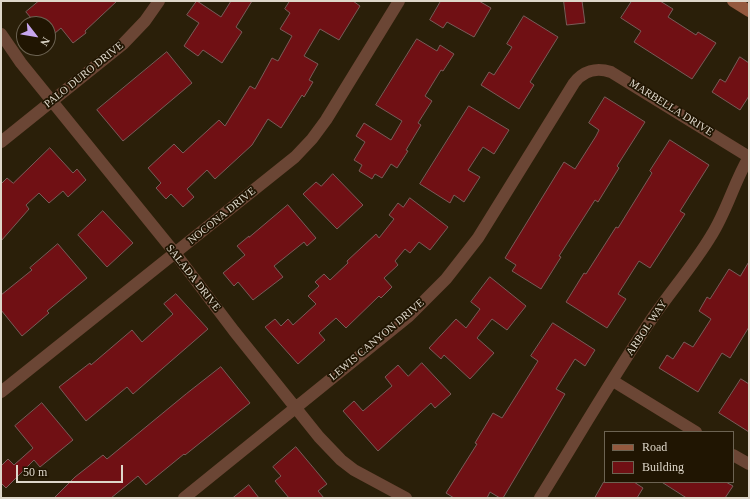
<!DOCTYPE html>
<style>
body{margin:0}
#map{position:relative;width:750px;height:499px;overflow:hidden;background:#2a1f09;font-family:"Times New Roman",serif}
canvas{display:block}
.frame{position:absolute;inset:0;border:2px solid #ded7ca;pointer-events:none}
.legend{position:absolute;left:604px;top:431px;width:130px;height:52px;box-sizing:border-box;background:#201502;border:1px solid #6c6352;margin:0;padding:5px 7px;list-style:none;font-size:12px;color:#ded7ca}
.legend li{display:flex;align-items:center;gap:8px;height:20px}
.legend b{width:20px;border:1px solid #6c6352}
.north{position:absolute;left:16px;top:16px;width:40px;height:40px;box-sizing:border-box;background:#201502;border:1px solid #6c6352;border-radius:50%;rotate:121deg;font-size:11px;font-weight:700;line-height:16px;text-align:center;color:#ded7ca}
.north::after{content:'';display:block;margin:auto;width:14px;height:18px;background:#c7a6ef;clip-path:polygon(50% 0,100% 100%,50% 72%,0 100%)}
.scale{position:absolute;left:16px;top:465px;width:107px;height:18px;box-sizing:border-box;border:2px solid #ded7ca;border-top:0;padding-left:5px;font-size:12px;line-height:14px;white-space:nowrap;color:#ded7ca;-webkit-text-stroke:3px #201502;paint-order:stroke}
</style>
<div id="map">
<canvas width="750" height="499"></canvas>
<div class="frame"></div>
<ul class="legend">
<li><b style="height:5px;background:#94593e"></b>Road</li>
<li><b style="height:11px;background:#701014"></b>Building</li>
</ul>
<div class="north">N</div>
<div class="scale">50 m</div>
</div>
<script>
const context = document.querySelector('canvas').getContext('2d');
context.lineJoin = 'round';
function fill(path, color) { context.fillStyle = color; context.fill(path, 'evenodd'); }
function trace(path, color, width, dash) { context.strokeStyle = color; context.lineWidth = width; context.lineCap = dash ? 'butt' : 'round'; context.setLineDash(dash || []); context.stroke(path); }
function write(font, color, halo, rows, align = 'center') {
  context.font = font + ' "Times New Roman",serif'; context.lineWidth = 3.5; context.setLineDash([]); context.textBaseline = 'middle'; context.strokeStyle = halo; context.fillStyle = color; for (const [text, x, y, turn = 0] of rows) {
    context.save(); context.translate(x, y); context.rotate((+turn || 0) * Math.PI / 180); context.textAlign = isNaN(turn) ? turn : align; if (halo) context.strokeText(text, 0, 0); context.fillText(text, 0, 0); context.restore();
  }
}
const building = new Path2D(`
 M39 1H117L85 31 86 33 73 43 61 28 48 39V24H36L26 12Z
 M197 1 221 17 231 1H252L236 27 242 32 222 63 203 50 198 56 184 46 199 23 187 15Z
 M290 1H353L360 6 339 40 320 29 304 56 318 64 309 80 313 82 304 97 302 95 281 128 268 119 252 145 215 179 207 170 187 189 194 197 183 207 171 194 166 199 156 188 161 183 148 168 174 144 183 153 219 120 225 126 250 86 255 89 272 58 278 61 292 36 280 29 290 13 285 9Z
 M441 1H479L491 8 474 37 447 22 443 28 430 20Z
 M564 1H582L585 23 567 25Z
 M632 1H660L673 9 668 17 696 35 698 32 716 43 692 79 634 42 641 31 621 18Z
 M524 16 558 37 530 82 534 85 519 109 481 85 489 72 494 75 512 47 507 44Z
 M417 39 437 51 440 45 454 54 443 71 441 70 425 96 432 101 418 123 421 125 406 150 408 151 397 168 391 164 382 178 375 174 372 179 359 171 362 165 354 160 365 142 356 136 364 123 391 140 402 121 376 105Z
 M167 52 192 83 123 141 97 110Z
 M740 57 749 63V96L740 110 712 92 720 79 725 82Z
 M605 97 645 122 617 166 619 168 598 202 595 200 559 256 561 257 541 289 512 271 516 265 505 258 564 162 575 169 596 136 599 130 589 123Z
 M469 106 509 130 494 154 483 147 468 170 480 177 464 202 454 195 450 203 420 184Z
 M670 140 709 165 680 211 685 214 650 268 639 261 618 294 626 299 607 328 566 302 584 273 586 274 616 227 618 228 652 173 650 171Z
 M50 148 73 173 77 169 86 180 68 197 63 191 49 203 39 193 26 205 29 209 1 241V184L7 178 13 183Z
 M333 174 363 205 337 229 303 194 316 182 321 186Z
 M410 198 448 227 430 250 419 242 410 253 405 249 395 261 398 265 384 278 392 287 381 298 379 296 346 328 336 318 319 333 325 340 298 364 265 327 275 319 281 326 288 319 293 325 316 304 308 296 319 286 315 282 324 274 330 280 348 263 347 261 376 234 379 238 394 219 389 215 398 203 403 207Z
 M288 205 316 238 307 246 304 242 274 266 283 277 253 300 238 282 234 286 223 273 245 255 237 246 249 236V237Z
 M103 211 133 243 107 267 78 235Z
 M58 244 87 278 47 311 49 313 22 336 1 310V295L32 270 30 268Z
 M749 262V327L730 358 722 353 698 392 659 368 667 355 673 359 684 342 693 347 711 319 699 311 707 297 710 299 729 269 740 276Z
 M490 277 526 306 507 330 492 319 477 338 494 353 470 379 444 355 441 359 429 348 456 319 466 328 480 309 471 302Z
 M176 294 208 329 133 394 127 387 86 421 59 387 90 363 91 365 132 330 142 342 173 314 164 304Z
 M553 323 595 350 585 366 575 359 556 389 565 394 503 498H500L490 492 487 498H454L446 493 477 444 475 443 493 413 502 418 538 361 531 356Z
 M422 363 451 394 435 408 431 403 378 451 343 411 354 401 363 411 392 386 385 377 398 365 408 376Z
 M221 367 250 403 185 455 184 454 146 485 138 476 111 498H54L75 477 103 455 107 459 186 394Z
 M741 379 749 384V432L719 413Z
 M42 403 73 440 40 467 34 460 6 488 1 483V466L8 459 14 465 33 448 15 426Z
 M296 447 327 484 318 491 324 498H289L275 481 281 476 273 467Z
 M604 482H634L643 488 637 498H595Z
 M662 482H726L733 486 725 498H687Z
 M249 485 259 498H233Z`);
fill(building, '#701014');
trace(building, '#795c59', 1);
trace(new Path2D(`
 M1 34 21 63 175 253 234 331 319 437 341 460 354 470 406 498
 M1 142 123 44 145 21 159 1
 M613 381 696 432
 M1 392 295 157 312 139 326 120 399 1
 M733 455 749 464
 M184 498 409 316 446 279 478 238 574 83C583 71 596 67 611 72L749 157
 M540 498C576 440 611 380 649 323 669 293 693 266 711 236 727 211 734 182 749 157`), '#6b4635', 12);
trace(new Path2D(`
 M733 1 749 11`), '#94593e', 12);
write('11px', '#ded7ca', '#201502', [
 ["PALO DURO DRIVE",84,75,-39],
 ["MARBELLA DRIVE",671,108,32],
 ["NOCONA DRIVE",222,216,-39],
 ["SALADA DRIVE",193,278,52],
 ["ARBOL WAY",647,328,-56],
 ["LEWIS CANYON DRIVE",377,340,-40]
]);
</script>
